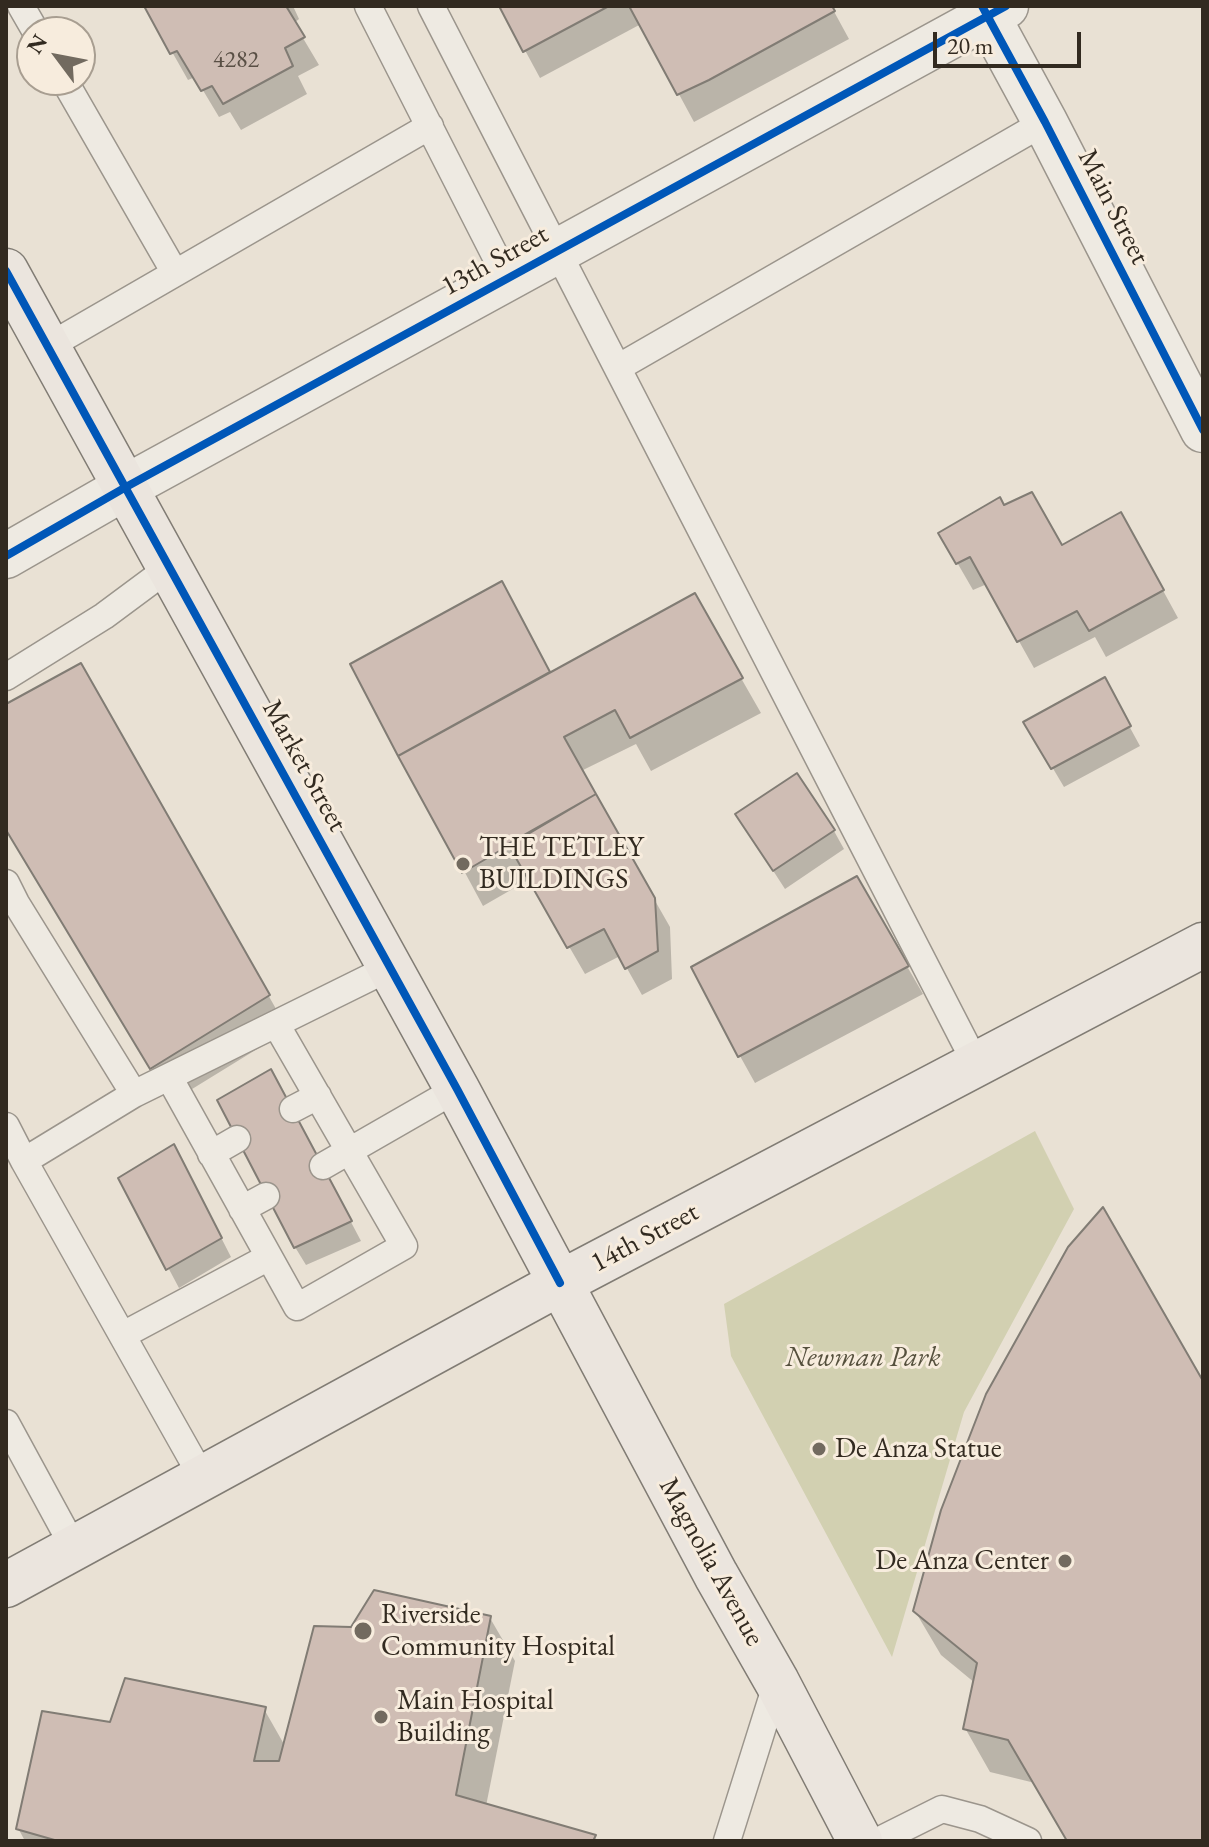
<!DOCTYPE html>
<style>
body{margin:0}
#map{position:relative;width:1209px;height:1847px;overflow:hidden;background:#e9e1d4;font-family:"EB Garamond",serif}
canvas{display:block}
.frame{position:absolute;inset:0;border:8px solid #322a20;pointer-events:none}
.north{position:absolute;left:16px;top:16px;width:80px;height:80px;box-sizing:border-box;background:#f7ecdd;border:2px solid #a89e91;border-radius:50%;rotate:302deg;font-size:22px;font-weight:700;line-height:32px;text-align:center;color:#322a20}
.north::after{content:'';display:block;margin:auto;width:28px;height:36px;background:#726a5f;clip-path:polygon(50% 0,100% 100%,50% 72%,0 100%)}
.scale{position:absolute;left:933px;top:32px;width:148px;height:36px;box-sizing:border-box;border:4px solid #322a20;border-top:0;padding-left:10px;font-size:24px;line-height:28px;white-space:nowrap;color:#322a20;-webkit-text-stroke:6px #f7ecdd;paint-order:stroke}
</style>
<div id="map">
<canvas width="1209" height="1847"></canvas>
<div class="frame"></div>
<div class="north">N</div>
<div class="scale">20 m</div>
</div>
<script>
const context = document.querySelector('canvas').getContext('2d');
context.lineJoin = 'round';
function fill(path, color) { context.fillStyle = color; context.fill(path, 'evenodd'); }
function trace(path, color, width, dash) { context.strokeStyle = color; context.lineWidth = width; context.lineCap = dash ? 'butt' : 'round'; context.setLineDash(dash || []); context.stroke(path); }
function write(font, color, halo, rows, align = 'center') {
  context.font = font + ' "EB Garamond",serif'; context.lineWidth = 6; context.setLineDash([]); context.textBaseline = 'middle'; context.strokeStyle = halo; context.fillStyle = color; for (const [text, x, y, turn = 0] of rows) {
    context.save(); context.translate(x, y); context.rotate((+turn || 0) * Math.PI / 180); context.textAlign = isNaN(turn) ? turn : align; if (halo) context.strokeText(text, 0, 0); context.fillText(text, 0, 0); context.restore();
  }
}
fill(new Path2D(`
 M1035 1131 1074 1209 964 1412 892 1657 731 1356 724 1304Z`), '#d2d0b1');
fill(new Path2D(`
 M146 6H293L299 19 294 23 319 65 298 76 307 94 241 130 230 112 219 117 195 77 188 80Z
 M501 6H831L849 39 694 122 641 24 540 78Z
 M1004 507 1061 547 1136 541 1178 618 1106 657 1095 637 1034 668 987 584 973 590 940 533Z
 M694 596 761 713 651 771 636 744 581 771 670 927 672 979 642 995 620 956 585 974 530 879 483 906 353 665 517 611 551 675Z
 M81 665 288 1030 171 1102 6 827V706Z
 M1104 680 1140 746 1064 787 1026 723Z
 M737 815 834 831 844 849 785 889Z
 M856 878 923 994 755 1083 740 1056Z
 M281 1090 361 1241 306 1265 295 1247Z
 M184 1165 231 1257 179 1288 121 1179Z
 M1203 1385V1841H1068L1035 1783 990 1772 965 1728 975 1683 941 1655 915 1611Z
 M490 1618 515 1661 486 1806 594 1836 597 1841H25L18 1828 111 1725 264 1709 285 1746 352 1629Z`), '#0003');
const building = new Path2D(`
 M144 6H286L305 37 285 48 293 66 223 104 212 86 201 91 177 51 170 54Z
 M499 6H609L523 52Z
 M629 6H832L835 11 709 80 677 95Z
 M1032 492 1062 545 1121 512 1164 590 1089 631 1077 611 1017 642 970 557 956 564 938 533 1000 497 1004 505Z
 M502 581 550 672 398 756 350 664Z
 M695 593 743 678 630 738 615 710 564 737 596 794 462 873 398 756Z
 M81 663 270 995 150 1069 6 830V704Z
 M1105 677 1131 726 1051 769 1023 722Z
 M797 773 835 830 773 871 735 814Z
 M596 794 655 898 658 951 625 969 604 929 567 948 508 844Z
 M857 876 909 966 738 1057 691 967Z
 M271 1069 352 1221 294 1248 217 1100Z
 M174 1144 222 1238 166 1270 118 1178Z
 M1103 1207 1203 1381V1841H1067L1008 1740 963 1729 977 1663 913 1611 941 1510 986 1394 1068 1247Z
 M374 1590 491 1616 456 1795 596 1835 593 1841H58L16 1829 42 1711 110 1722 125 1678 266 1707 254 1761H279L314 1626 351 1627Z`);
fill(building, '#cfbdb4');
trace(building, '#817c74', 2);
const service = new Path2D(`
 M21 6 36 32
 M368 6 507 279
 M431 6 976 1064
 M64 80 175 273
 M49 346 430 126
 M619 367 1045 122
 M6 677 104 616 170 567
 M6 883 16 903 134 1094
 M169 1077 297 1307 404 1246 276 1024
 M293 1109 318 1096
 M6 1126 24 1161 134 1094 389 968
 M211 1154 237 1139
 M24 1161 202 1477
 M323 1166 457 1089
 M242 1209 266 1196
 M123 1335 269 1257
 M6 1423 74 1548
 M727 1841 777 1682
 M878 1841 942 1809 980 1819 1028 1841`);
const minor = new Path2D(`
 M6 556 126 487 1006 6`);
const tertiary = new Path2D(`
 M982 6 1045 122 1203 430`);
const primary = new Path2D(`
 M6 271 457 1089 716 1575 777 1682 860 1841
 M6 1585 560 1283 1203 945`);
trace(service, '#9b958c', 29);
trace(minor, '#9b958c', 47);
trace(tertiary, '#9b958c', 47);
trace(primary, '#817c74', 47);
trace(service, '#eeeae2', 26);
trace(minor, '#eeeae2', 44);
trace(tertiary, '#eeeae2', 44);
trace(primary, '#ebe5de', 44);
trace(new Path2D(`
 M982 6 1045 122 1203 430
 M6 271 457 1089 560 1283
 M6 556 126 487 1006 6`), '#0057b8', 8);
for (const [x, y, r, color] of [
 [463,864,8,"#726a5f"],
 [819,1449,8,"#726a5f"],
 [1065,1561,8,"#726a5f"],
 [363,1631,10,"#726a5f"],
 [381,1717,8,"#726a5f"]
]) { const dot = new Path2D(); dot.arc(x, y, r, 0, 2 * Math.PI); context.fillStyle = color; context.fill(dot); trace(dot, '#f7ecdd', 3); }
write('24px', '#594f45', null, [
 ["4282",236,60]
]);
write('28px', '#322a20', '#f7ecdd', [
 ["Main Street",1113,207,63],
 ["13th Street",495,261,-29],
 ["Market Street",304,766,61],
 ["14th Street",645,1238,-28],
 ["Magnolia Avenue",711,1562,61]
]);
write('28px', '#322a20', '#f7ecdd', [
 ["THE TETLEY",479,848],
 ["BUILDINGS",479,880],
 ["De Anza Statue",835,1449],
 ["De Anza Center",1049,1561,"right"],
 ["Riverside",381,1615],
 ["Community Hospital",381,1647],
 ["Main Hospital",397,1701],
 ["Building",397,1733]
], 'left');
write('italic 28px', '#55503d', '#f7ecdd', [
 ["Newman Park",863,1358]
]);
</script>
